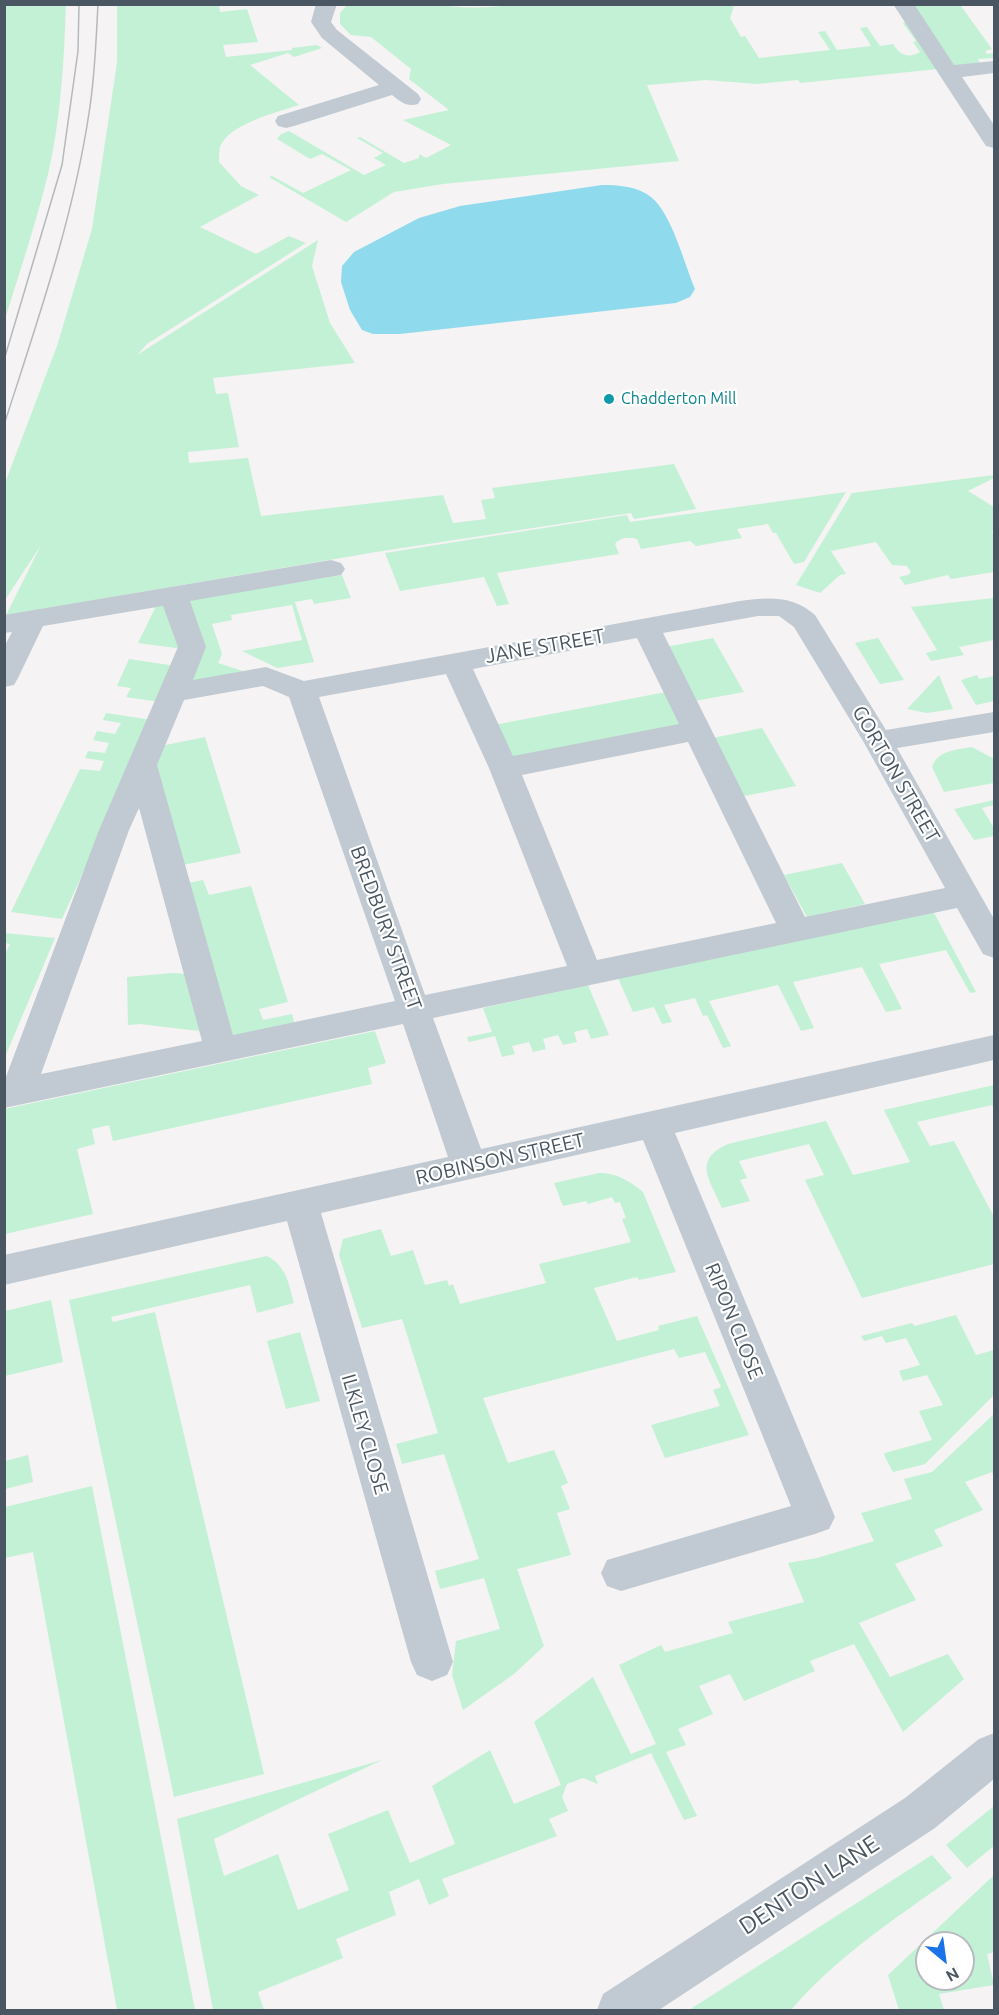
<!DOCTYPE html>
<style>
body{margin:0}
#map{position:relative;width:999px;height:2015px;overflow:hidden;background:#f5f3f3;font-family:Ubuntu,sans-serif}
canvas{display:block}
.frame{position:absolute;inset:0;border:6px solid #4a5661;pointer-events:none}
.north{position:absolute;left:915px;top:1931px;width:60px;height:60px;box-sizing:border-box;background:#fff;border:2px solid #b7bbc0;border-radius:50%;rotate:151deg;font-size:16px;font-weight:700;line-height:24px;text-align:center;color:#4a5661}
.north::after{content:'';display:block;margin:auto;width:21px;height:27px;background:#1a73e8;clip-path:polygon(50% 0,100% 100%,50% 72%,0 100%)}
</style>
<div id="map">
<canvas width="999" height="2015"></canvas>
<div class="frame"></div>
<div class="north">N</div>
</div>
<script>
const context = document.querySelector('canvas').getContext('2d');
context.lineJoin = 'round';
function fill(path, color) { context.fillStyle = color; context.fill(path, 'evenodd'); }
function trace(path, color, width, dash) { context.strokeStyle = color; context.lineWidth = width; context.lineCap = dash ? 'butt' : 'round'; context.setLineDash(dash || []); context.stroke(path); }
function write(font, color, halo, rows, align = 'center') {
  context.font = font + ' Ubuntu,sans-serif'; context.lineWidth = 4.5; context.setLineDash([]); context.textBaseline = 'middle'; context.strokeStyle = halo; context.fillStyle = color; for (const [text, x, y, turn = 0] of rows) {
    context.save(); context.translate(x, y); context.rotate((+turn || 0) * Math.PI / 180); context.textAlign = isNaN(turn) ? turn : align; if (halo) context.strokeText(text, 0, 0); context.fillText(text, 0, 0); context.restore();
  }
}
fill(new Path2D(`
 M5 4 66 5C64 60 61 119 48 174 36 223 20 271 5 319Z
 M430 4C461 9 490 8 520 4L727 5 734 7 730 18 741 37 745 36 759 58 830 50 818 32 825 31 837 50 871 46 860 28 867 27 880 46 893 44C900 55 908 59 920 52L913 42 916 41 903 23 905 22 938 69 800 83 798 80 757 84 706 80 647 85 679 161 443 184 394 192 346 222 269 177 272 176 303 193 351 170 322 154 310 159 277 139 281 134 289 131 364 175 386 165 374 158 383 153 357 138 360 137 404 163 419 158V154L426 158 451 145 403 120 449 110 409 79 411 69 371 37 351 35 340 24V13L347 5Z
 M225 5H219L220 12 247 9 258 42 223 45 226 57 292 50V48L317 45 322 48 294 57 288 53 250 65 299 105C278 112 228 124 220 147 219 151 219 157 219 162L241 186 259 195 200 227 256 254 289 236 306 243 147 344 137 355 318 240 312 266 330 323 355 363 213 378 216 394 228 393 239 447 188 452 189 463 248 458 261 516 443 495 453 523 486 519 481 500 495 498 492 488 674 464 696 509 634 519 631 513 376 552 6 615 41 545 5 600V483L57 346 92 229 117 63V5Z
 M913 5 961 6 992 49 985 51 987 54 994 53V58L978 59 981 65 955 68Z
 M994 475V478L968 491 994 507V531L992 532 994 536V572L951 579 948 575 905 585 899 577 908 575 911 572 907 566 892 565 876 542 831 551 846 574 840 575 820 593 796 585 852 493Z
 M846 492 804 562 794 564 776 533H773L768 524 737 529 742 538 696 546 690 541 641 549 637 539C628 537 621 537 615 544L619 554 497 573 509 604 497 606 484 577 400 591 385 553 627 515 630 522Z
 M342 575 351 598 314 604 312 599 295 602 314 662 277 668 242 651 302 640 292 605 231 615 232 620 212 624 222 654 218 663 249 673 186 684 187 600Z
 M994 598V640L959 647 964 655 931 661 926 653 937 650 911 607Z
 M157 604 169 605 183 649 138 643Z
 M713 638 744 692 695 701 665 647Z
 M878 638 904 680 880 684 855 643Z
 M129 659 176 666 160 702 126 697 131 688 117 686Z
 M939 675 953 709 927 713 907 709Z
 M977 675 979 679 994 676V701L976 705 961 680Z
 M666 692 683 726 508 759 494 725Z
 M106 713 152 720 62 919 11 912 80 769 100 771 104 761 85 758 88 751 105 753 109 743 93 740 97 731 115 734 121 723 103 720Z
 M762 728 796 786 744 796 713 738Z
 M205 737 241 853 183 865 154 768 161 746Z
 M972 747 994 759V783L944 792 932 767C938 750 956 750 972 747Z
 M994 800V805L982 808 994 828V836L974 840 954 809Z
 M842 863 865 904 807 917 784 875Z
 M203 880 209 895 251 886 288 1002 259 1009 263 1020 292 1014 295 1025 234 1039 188 883Z
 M933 911 976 992 970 993 946 950 879 964 902 1009 886 1012 862 967 793 982 814 1028 801 1031 778 985 709 1001 731 1046 723 1048 707 1015 703 1016 695 998 664 1005 672 1022 662 1024 654 1007 633 1012 618 978Z
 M5 933 55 938 5 1057 4 956 10 944 5 943Z
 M173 973 187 974 199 1031 140 1024 128 1025 127 977Z
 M588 985 609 1035 591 1039 587 1029 574 1032 577 1042 563 1045 558 1035 543 1039 546 1049 533 1052 529 1042 512 1046 515 1054 502 1057 495 1036 469 1042 467 1037 492 1032 483 1008Z
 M375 1031 386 1063 368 1068 372 1084 113 1141 109 1125 92 1129 95 1144 77 1149 93 1214 5 1234 4 1109Z
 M994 1085V1109L992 1105 917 1122 930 1146 954 1141 994 1217V1264L862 1298 805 1180 824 1175 809 1144 739 1161 747 1178 740 1180 750 1201 722 1208C710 1180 692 1160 728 1144L826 1121 853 1175 910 1162 884 1110Z
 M599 1173C617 1173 630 1181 643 1192L676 1272 639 1280 637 1277 594 1288 617 1341 659 1330 658 1326 697 1316 749 1435 665 1458 651 1425 720 1406 713 1390 721 1387 705 1352 679 1358 674 1349 483 1398 508 1463 554 1450 568 1483 561 1486 570 1509 557 1513 571 1555 517 1569 544 1646 514 1674 463 1710 452 1675 456 1641 500 1629 484 1578 440 1589 435 1571 479 1559 444 1454 402 1464 396 1444 438 1433 402 1319 362 1328 339 1255 343 1239 381 1229 391 1256 413 1250 425 1285 447 1280 449 1286 453 1284 460 1304 546 1283 539 1264 631 1242 622 1219 626 1218 620 1202 615 1203 612 1197 588 1204 586 1201 563 1206 554 1183Z
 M267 1256C287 1267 288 1282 294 1303L257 1313 250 1285 111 1317 113 1322 155 1312 264 1774 174 1797 69 1300Z
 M51 1300 63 1362 5 1376V1311Z
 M956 1315 976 1355 994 1350V1395L925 1464 893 1472 884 1455 885 1453 932 1440 919 1411 943 1405 927 1375 903 1381 899 1371 920 1365 906 1338 886 1343 882 1336 864 1341 861 1336 912 1323 915 1326Z
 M300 1332 320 1401 286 1409 267 1341Z
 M994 1414V1476L992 1472 965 1482 983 1510 934 1530 943 1546 895 1564 916 1600 859 1623 890 1677 948 1654 964 1679 903 1732 854 1644 810 1661 815 1671 744 1701 730 1674 699 1686 713 1714 678 1729 686 1745 666 1752 697 1816 684 1820 651 1753 595 1776 598 1784 583 1778 567 1784 562 1797 568 1811 549 1819 557 1836 442 1879 449 1896 429 1905 419 1879 389 1892 396 1915 336 1939 343 1958 258 1992 264 2010H213L177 1819 382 1760 214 1839 224 1876 278 1854 298 1910 349 1890 328 1834 388 1810 410 1863 455 1844 432 1786 490 1750 514 1804 561 1785 534 1722 593 1677 631 1754 656 1744 619 1665 661 1645 665 1652 733 1633 728 1622 804 1602 788 1563 817 1558 874 1541 861 1513 912 1499 904 1479 932 1472Z
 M28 1455 33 1482 5 1489V1461Z
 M92 1486 195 2010H117L33 1552 5 1558V1507Z
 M994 1806V1846L967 1868 946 1845Z
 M932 1855 952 1878C895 1919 836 1957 791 2010H689Z
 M994 1875V1952L987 1954 994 1985 939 1994 944 2010H899L888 1975ZM927 1943H963V1979H927Z`), '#c3f1d5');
fill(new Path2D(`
 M602 185C618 185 637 186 651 197 672 214 684 263 695 289L690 297 676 303 400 334H373L362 330 350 310 341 282 342 266 354 252 419 218 460 206Z`), '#90daee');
fill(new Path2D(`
 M316 4H337L331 22 337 30 418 94 421 99 418 104C406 107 401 102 392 95L294 126 286 128 278 126 275 121 278 116 379 85 322 38 311 22Z
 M893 4H914L954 65 994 61V73L962 77 994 125V148L986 146Z
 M331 560 341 563 345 569 341 575 190 601 206 647 193 680 266 667 304 681 740 601C767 597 793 595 815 615L886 730 994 712V732L897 748 994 919V958L983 954 957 908 433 1018 481 1149 994 1035V1060L675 1133 835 1517 829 1529 815 1534 621 1591 607 1586 601 1573 607 1560 791 1506 643 1140 321 1213 453 1662 447 1675 432 1681 417 1675 411 1662 287 1221 4 1285V1255L448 1157 403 1024 4 1108V1082L99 830 178 647 163 606 43 626 18 678 14 685 4 687V647L12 632 4 633V615ZM758 616H779L794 627 863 741 945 888 805 917 663 633ZM637 638 679 724 513 756 473 669ZM446 674 489 768 567 966 425 995 319 697ZM263 686 289 697 395 1001 233 1035 157 765 184 700ZM688 742 776 923 597 960 522 775ZM139 808 202 1041 41 1074 129 830Z
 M994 1733V1779L935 1828 659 2010H597L603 1994 905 1798 979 1739Z`), '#c1cad2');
trace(new Path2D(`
 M4 360 62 165 78 51 79 4
 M4 425C37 322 73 220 89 113 95 77 96 40 98 4`), '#b5b8bd', 1.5);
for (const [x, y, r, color] of [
 [609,399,6,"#0f9aa8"]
]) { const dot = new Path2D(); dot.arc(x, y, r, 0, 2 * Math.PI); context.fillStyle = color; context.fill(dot); trace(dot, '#fff', 2); }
write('16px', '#0d838f', '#fff', [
 ["Chadderton Mill",621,399]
], 'left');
write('20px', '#4a5661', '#fff', [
 ["JANE STREET",545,646,-10],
 ["GORTON STREET",896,774,60],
 ["BREDBURY STREET",386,928,70],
 ["ROBINSON STREET",500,1159,-13],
 ["RIPON CLOSE",734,1321,68],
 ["ILKLEY CLOSE",365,1434,74]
]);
write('24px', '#4a5661', '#fff', [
 ["DENTON LANE",809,1885,-33]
]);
</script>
